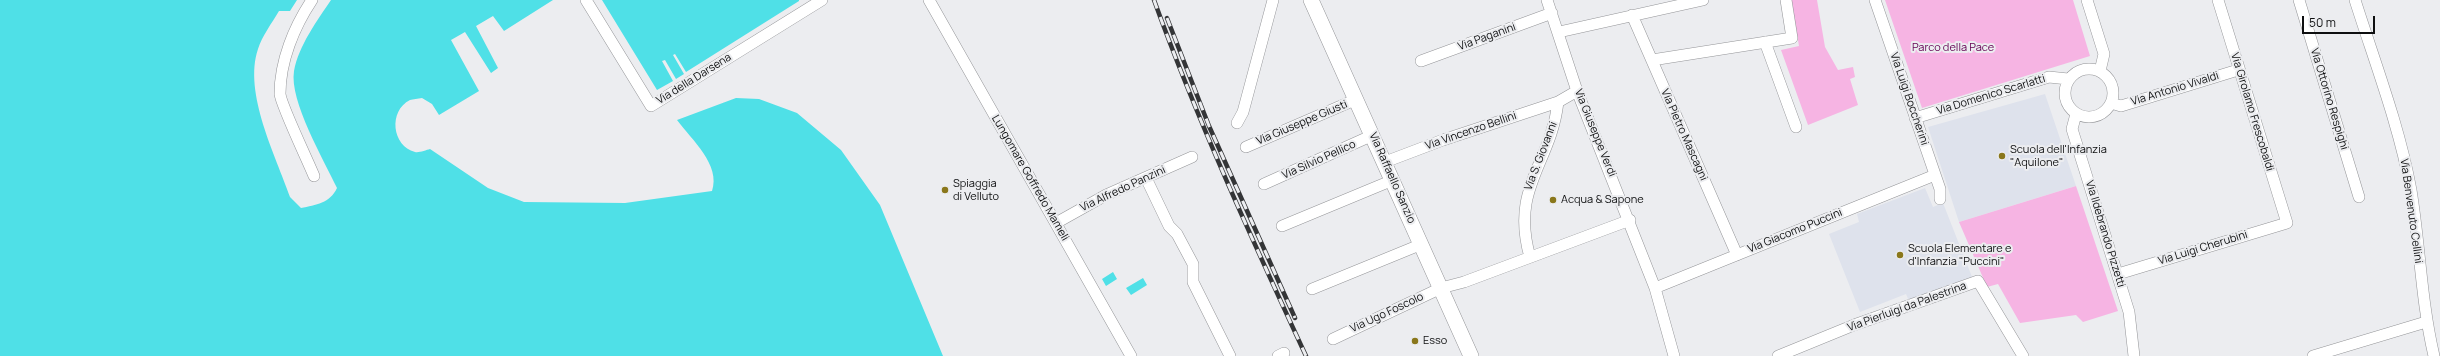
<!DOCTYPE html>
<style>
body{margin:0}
#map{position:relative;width:2440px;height:356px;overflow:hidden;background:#ecedf0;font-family:Manrope,sans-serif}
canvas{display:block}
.scale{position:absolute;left:2302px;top:16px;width:73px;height:18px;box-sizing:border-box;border:2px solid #0e0f10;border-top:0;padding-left:5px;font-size:12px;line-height:14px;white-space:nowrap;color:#0e0f10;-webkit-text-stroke:3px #ecedf0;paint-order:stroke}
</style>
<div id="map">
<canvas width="2440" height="356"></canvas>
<div class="scale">50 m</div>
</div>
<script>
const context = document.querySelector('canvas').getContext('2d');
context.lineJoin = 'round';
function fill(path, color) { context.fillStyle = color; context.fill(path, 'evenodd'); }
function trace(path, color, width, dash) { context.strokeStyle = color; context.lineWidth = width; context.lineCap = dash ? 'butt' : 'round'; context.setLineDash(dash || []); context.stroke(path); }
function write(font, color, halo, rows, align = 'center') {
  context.font = font + ' Manrope,sans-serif'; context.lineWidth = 4; context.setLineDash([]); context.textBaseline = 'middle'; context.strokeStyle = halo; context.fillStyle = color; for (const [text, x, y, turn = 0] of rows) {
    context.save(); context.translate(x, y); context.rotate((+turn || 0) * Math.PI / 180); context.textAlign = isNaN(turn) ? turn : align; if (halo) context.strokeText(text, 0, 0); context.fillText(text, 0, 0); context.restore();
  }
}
fill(new Path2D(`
 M2045 94 2076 186 1959 222 1928 127Z
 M1925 188 1933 207 1943 203 1972 277 1909 301 1906 294 1860 312 1829 234 1859 222 1857 214Z`), '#dee2ec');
fill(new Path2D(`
 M1791 0H1817L1825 47 1838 70 1853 67 1855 77 1850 79 1858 105 1808 125 1781 50 1799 46Z
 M1885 0H2073L2090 56 1922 108Z
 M2076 186 2118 311 2083 322 2076 315 2020 323 1998 284 1987 287 1959 222Z`), '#f6b4e3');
fill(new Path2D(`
 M0 0H297L290 11H279C272 23 262 36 258 49 243 93 276 156 290 197L301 208C316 205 330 203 337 188 324 160 289 101 294 71 299 45 317 21 331 0H553L504 31 493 16 476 26 498 68 491 73 465 32 451 40 479 91 439 115 432 104 422 98C418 99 413 99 410 100 388 111 392 146 415 152 419 153 426 150 430 149L488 188 524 202 625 203 712 191C721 165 692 140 677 120L736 98 759 99 797 113 841 150 880 205 943 356H0Z
 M602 0H799V1L686 72 675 54 673 55 684 74 676 79 665 60 662 61 673 81 657 90Z
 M1113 272 1117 279 1106 286 1102 279Z
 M1143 278 1147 285 1131 295 1126 288Z`), '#4fe0e7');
const minor = new Path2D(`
 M312 0C294 27 280 61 280 94 281 105 308 161 314 176
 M586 0 651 106 822 0
 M929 0 1131 356
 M1547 0 1577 91 1655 288 1674 356
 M1875 0 1940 189V199
 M2087 0 2104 54 2100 71
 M2299 0 2359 197
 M2355 0C2375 63 2399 125 2411 190 2420 245 2421 301 2434 356
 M1632 15 1737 255
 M1559 32 1703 0
 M1765 42 1796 127
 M1652 60 1792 38 1786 0
 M1421 61 1552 13
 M2065 93a24 24 0 1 1 48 0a24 24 0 1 1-48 0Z
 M2111 103 2121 106 2238 70
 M2076 114 2072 129 2129 312 2134 356
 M1915 118 2049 77 2068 79
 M1237 123 1243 112 1273 0
 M1246 147 1357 99
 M1385 162 1443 140 1558 102 1577 91
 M1146 178 1169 226 1177 234 1193 264V282L1230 356
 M1264 184 1373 135
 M1056 223 1106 195 1192 157
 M1282 226 1393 180
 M1530 257C1510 187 1551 164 1558 102
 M2118 274 2287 223 2218 0
 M1655 288 1935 175
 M1312 289 1422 244
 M1333 339 1441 288 1464 282 1630 220
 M1278 356 1284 353
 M1778 356 1854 325 1978 281 2023 356
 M2313 356 2426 322`);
const major = new Path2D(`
 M1311 0 1471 356`);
trace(minor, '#949598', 12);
trace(major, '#949598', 16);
trace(minor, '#fff', 11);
trace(major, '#fff', 15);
const rail = new Path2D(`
 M1154 0C1198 122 1252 239 1306 356
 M1167 18 1209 126 1295 318`);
trace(rail, '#343537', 4.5);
trace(rail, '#ecedf0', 3, [9]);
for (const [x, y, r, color] of [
 [2002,156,4,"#8a771b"],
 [945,190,4,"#8a771b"],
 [1553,200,4,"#8a771b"],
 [1900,255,4,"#8a771b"],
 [1415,341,4,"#8a771b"]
]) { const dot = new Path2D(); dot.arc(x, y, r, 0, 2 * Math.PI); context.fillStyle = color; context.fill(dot); trace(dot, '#ecedf0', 1.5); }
write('11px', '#0e0f10', '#ecedf0', [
 ["Via Paganini",1487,37,-20],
 ["Via della Darsena",694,79,-32],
 ["Via Antonio Vivaldi",2175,89,-17],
 ["Via Domenico Scarlatti",1991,95,-17],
 ["Via Luigi Boccherini",1909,99,71],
 ["Via Ottorino Respighi",2329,99,73],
 ["Via Girolamo Frescobaldi",2252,112,73],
 ["Via Giuseppe Giusti",1302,123,-23],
 ["Via Vincenzo Bellini",1471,131,-19],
 ["Via Giuseppe Verdi",1595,133,68],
 ["Via Pietro Mascagni",1684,135,66],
 ["Via S. Giovanni",1541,156,-69],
 ["Via Silvio Pellico",1319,160,-24],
 ["Lungomare Goffredo Mameli",1030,178,60],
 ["Via Raffaello Sanzio",1392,178,66],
 ["Via Alfredo Panzini",1123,189,-25],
 ["Via Benvenuto Cellini",2411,211,82],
 ["Via Giacomo Puccini",1795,231,-22],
 ["Via Ildebrando Pizzetti",2105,234,73],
 ["Via Luigi Cherubini",2203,248,-17],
 ["Via Pierluigi da Palestrina",1907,307,-20],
 ["Via Ugo Foscolo",1387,313,-25]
]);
write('11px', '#640053', '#ecedf0', [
 ["Parco della Pace",1953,48]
]);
write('11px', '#0e0f10', '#ecedf0', [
 ["Scuola dell'Infanzia",2010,150],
 ["\"Aquilone\"",2010,163],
 ["Spiaggia",953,184],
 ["di Velluto",953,197],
 ["Acqua & Sapone",1561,200],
 ["Scuola Elementare e",1908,249],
 ["d'Infanzia \"Puccini\"",1908,262],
 ["Esso",1423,341]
], 'left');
</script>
